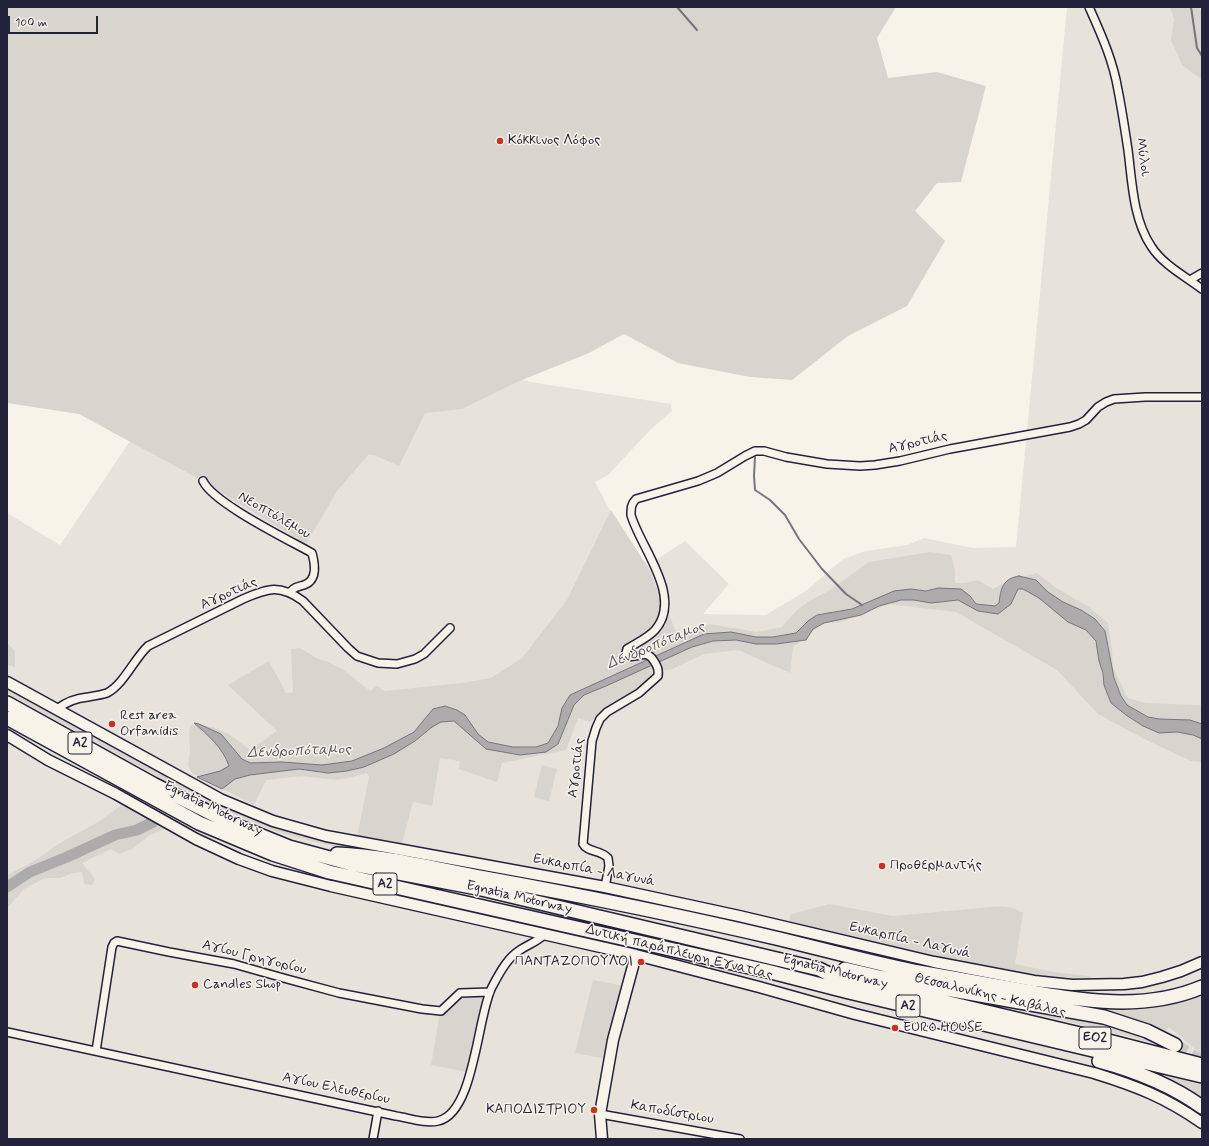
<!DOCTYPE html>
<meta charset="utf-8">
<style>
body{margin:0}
#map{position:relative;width:1209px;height:1146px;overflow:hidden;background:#f7f3e8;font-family:Mynerve,sans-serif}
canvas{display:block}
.frame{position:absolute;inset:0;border:8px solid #22223b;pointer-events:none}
.scale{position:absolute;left:8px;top:16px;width:90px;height:18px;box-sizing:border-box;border:2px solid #22223b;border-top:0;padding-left:5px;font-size:12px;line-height:14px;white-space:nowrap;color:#22223b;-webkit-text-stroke:3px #f7f3e8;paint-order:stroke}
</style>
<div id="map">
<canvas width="1209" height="1146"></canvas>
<div class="frame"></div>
<div class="scale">100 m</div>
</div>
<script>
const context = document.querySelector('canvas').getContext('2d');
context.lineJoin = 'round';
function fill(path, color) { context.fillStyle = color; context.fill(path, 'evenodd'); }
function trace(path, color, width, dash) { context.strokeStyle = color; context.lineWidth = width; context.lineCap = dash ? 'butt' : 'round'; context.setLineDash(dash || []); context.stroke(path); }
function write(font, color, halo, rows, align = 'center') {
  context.font = font + ' Mynerve,sans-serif'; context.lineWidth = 3; context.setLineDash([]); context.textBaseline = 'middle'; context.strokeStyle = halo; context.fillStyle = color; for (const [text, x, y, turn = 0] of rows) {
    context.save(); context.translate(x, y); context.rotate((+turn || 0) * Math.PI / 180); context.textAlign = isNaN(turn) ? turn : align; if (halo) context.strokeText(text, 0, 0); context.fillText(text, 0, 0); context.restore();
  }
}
fill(new Path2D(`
 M1067 7H1202V1139H7V513L60 545 130 441 195 477 337 491 369 443 479 372 543 384 671 404 672 411 650 430 608 475 595 482 608 507 646 566 685 541 729 584 703 614 766 615 807 590 843 559 866 551 907 545 924 538 973 548 1016 547Z`), '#e7e3db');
fill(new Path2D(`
 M7 7H896L877 38 888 78 937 72 986 86 961 182 937 183 915 211 945 241 907 306 848 336 792 380 750 377 678 363 624 334 589 353 517 382 462 409 425 413 399 466 374 455H368L337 491 306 544 195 477 79 414 7 403Z
 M1170 7H1199L1202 14V80L1182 65 1171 40 1174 19Z
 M611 510 647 566 679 638 709 624 757 632 782 627 797 610 809 601 830 590 869 562 930 552 951 555 955 571V583H965L978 580 993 589 1007 581 1037 573 1055 587 1089 607 1108 623 1112 649 1113 668 1128 698 1145 703 1202 705V762L1191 761 1144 739 1098 714 1057 670 956 612 888 604 841 622 824 623 793 647 790 673 738 650 704 654 670 670H654C645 687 622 697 607 708 601 712 596 717 590 722L578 718 566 750 502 763 497 782 459 769 460 761 440 758 432 806 413 802 401 847 357 837 369 777 367 773 352 777 337 780 301 776 266 780 254 805 192 773 188 765 190 751 189 731 191 725 213 727 229 734 250 750 277 731 228 685 269 661 286 693 293 692 291 649 300 648 318 659 326 661 342 669 370 691 377 686 385 691 461 683 491 678 522 658 567 600Z
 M7 643 15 651V667L7 665Z
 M7 687 89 734 242 815 278 829 462 868 631 899 629 902 319 843 277 832 240 817 159 777 7 693Z
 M542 765 557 769 549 801 534 797Z
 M123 804 166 828 150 835 132 849 119 854 111 849 82 863 95 879 92 885 84 884 82 872 72 873 61 878H45L24 889 7 908V875L33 862 60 843 98 822Z
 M829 904 893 916 991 907C1003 906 1012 906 1023 913L1015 964 1054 972 1088 976 1096 979C1057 982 1017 973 979 965 915 953 852 938 789 924L791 914Z
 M593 980 624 986 606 1059 575 1053Z
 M471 992 486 997 467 1072 431 1065 440 1013 452 1007 457 995Z
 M1202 992V1055L1169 1027 1164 1034 1084 1008 1085 1005Z
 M960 996 1119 1024 1167 1047 1120 1034Z
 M1156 1072 1202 1085V1099Z`), '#d8d5cf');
const water = new Path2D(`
 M1019 576 1036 580 1048 592 1063 602 1081 610 1095 619 1105 631 1114 678 1121 696 1127 705 1148 717 1159 719 1190 720 1202 724V739L1193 735 1177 732 1159 733 1143 726 1126 715 1111 703 1104 685 1103 673 1099 661 1096 641 1086 630 1068 622 1039 598 1023 589H1018L1011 604 998 614 978 611 958 600 931 603 914 600H901L879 606 861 615 824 623 813 629 806 640 776 644H756L736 640 713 641 692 647 606 686 584 695 574 705 558 744 546 752 520 755 486 749 454 721 441 722 432 727 415 741 394 754 364 767 347 771 328 773 299 769 250 775 235 779 222 789 197 777 220 771 229 766C223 748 208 735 194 723L199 724 221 734 242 759 250 763 282 762 322 765 352 761 384 748 414 732 433 709 445 706 457 710 465 715 478 734 488 742 513 747H536L548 743 558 726 562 708 570 695 704 634 731 632 756 637H773L796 633 808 621 817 615 852 609 894 591 911 589 926 591 938 588 961 589 970 596 976 604 995 606 999 603C1001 587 1003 579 1019 576Z`);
fill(water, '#aeabad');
trace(water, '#76747f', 1);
trace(new Path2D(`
 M677 7 697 30
 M1191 7 1197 48 1202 56
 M755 457 754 476 755 490 770 500 785 515 799 539 822 569 846 594 862 605`), '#76747f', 2);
trace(new Path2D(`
 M7 887 30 872 67 857 115 835 137 830 153 822`), '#aeabad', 11);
trace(new Path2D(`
 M1175 1045 1202 1062`), '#ccc9c5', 13, [13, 6]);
const street = new Path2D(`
 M1089 7C1101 34 1113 60 1118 90 1122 110 1125 130 1128 150 1132 181 1133 219 1151 246 1163 265 1185 276 1202 289
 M1190 280 1202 273
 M203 481C213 503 289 540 312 553 315 564 318 580 304 585 297 587 295 587 290 592
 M57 709C66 702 77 698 88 697 94 696 101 695 107 693 124 684 134 659 148 646L243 599C268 588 280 584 303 601L348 648 357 656 378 663 397 664 415 659 424 654 450 628
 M605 887 609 866 608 858C601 850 587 852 583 844L592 741 596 728 600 719 607 712 639 693 658 676C659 669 657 666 654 661 646 648 638 659 627 656L626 653 627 649C636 643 648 638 655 630 684 597 640 547 631 515 631 508 631 504 636 499L698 481 717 473 745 456 755 451H764L786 457 827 464 860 466 875 465 900 461 950 449 1070 427 1079 424 1086 420 1098 407 1106 402 1114 399 1145 397H1202
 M7 1032 396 1116C409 1118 425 1124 438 1121 475 1113 477 1016 492 987 499 974 507 958 520 950 529 944 537 942 545 934
 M96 1051 112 947 114 943 117 941 169 952 234 964 287 979 339 993 422 1009 441 1011 460 993 490 992
 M600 1114 740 1139
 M373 1139 378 1111`);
const secondary = new Path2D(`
 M7 682 220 799 273 821 326 836 605 887 739 916 934 962 1034 981 1072 985 1124 984 1142 982 1162 977 1181 971 1202 962
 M7 735 48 760 116 794 196 839 239 859 272 871 331 886 636 955 759 987 855 1014 1094 1073C1136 1086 1165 1097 1202 1123
 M602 1139 600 1114 613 1040 636 955`);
const highway = new Path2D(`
 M7 703 153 784 230 823 289 847 352 864 477 888 819 969 831 975 1097 1038 1202 1065
 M7 718 199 823 273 854 329 872 767 971 849 992 1202 1076
 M337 854C386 856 436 869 485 878 584 896 682 916 780 939 825 950 869 962 914 971 942 976 969 981 997 986 1065 997 1136 1015 1202 987
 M845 969 879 977 1104 1017 1147 1031 1175 1045
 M1099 1061C1136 1071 1170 1084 1202 1107`);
trace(street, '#22223b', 10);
trace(secondary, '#22223b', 13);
trace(highway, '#22223b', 16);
trace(street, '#f7f3e8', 7);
trace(secondary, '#f7f3e8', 10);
trace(highway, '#f7f3e8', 13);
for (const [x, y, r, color] of [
 [500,141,4,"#c8321e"],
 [112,724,4,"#c8321e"],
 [882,866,4,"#c8321e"],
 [641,962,4,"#c8321e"],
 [195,985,4,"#c8321e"],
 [895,1028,4,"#c8321e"],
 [594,1110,4,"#c8321e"]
]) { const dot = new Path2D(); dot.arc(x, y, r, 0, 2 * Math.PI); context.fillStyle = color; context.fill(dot); trace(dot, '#f7f3e8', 1.5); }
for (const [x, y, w] of [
 [80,743,24],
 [385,884,24],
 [908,1006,24],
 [1095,1038,32]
]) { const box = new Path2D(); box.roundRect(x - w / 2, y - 11, w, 22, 3); context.fillStyle = '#f7f3e8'; context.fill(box); trace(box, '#22223b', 1); }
write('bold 13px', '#22223b', null, [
 ["Α2",80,743],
 ["Α2",385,884],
 ["Α2",908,1006],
 ["ΕΟ2",1095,1038]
]);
write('14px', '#22223b', '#f7f3e8', [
 ["Κόκκινος Λόφος",508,141],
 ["Rest area",120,716],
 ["Orfanidis",120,732],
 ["Προθερμαντής",890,866],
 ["ΠΑΝΤΑΖΟΠΟΥΛΟΙ",633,962,"right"],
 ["Candles Shop",203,985],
 ["EURO HOUSE",903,1028],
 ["ΚΑΠΟΔΙΣΤΡΙΟΥ",586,1110,"right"]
], 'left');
write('14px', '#22223b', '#f7f3e8', [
 ["Μύλοι",1142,157,82],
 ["Αγροτιάς",918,443,-13],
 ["Νεοπτόλεμου",274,516,30],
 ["Αγροτιάς",229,594,-24],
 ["Αγροτιάς",577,768,-83],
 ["Egnatia Motorway",213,809,26],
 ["Ευκαρπία - Λαγυνά",594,871,11],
 ["Egnatia Motorway",519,898,13],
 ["Ευκαρπία - Λαγυνά",910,941,13],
 ["Δυτική παράπλευρη Εγνατίας",679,953,14],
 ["Αγίου Γρηγορίου",254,958,14],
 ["Egnatia Motorway",835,972,14],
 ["Θεσσαλονίκης - Καβάλας",990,996,13],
 ["Αγίου Ελευθερίου",336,1089,12],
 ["Καποδίστριου",672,1113,10]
]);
write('italic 15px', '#535263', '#f7f3e8', [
 ["Δενδροπόταμος",656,646,-22],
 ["Δενδροπόταμος",299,752,-2]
]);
</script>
